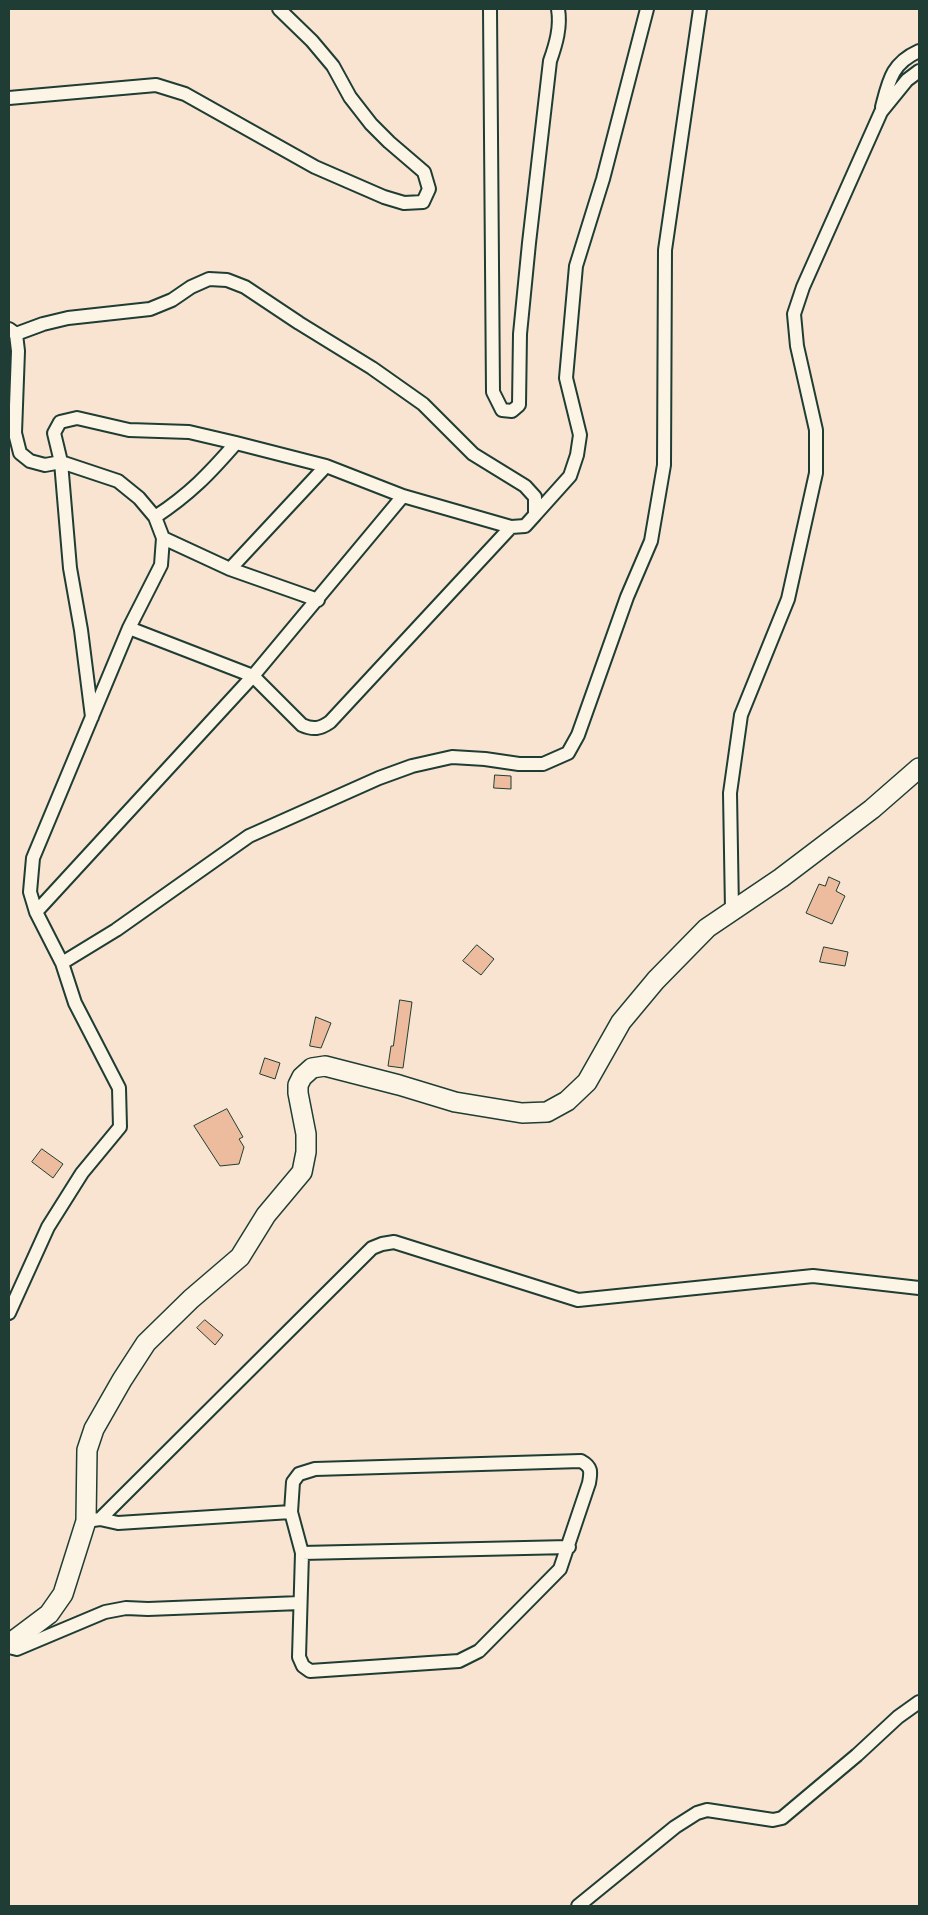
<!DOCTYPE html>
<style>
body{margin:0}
#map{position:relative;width:928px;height:1915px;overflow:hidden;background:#f8e4d0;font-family:"Shantell Sans",sans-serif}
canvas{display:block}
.frame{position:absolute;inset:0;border:10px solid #1f3d34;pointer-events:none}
</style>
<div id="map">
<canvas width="928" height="1915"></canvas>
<div class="frame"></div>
</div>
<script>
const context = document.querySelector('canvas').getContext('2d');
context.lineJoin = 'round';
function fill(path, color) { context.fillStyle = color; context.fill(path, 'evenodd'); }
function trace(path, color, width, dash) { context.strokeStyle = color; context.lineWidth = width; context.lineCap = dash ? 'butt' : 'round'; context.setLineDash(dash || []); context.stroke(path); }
const building = new Path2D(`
 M495 775 511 776V789L494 788Z
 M829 877 840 882 836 891 845 896 832 924 806 913 819 884 825 886Z
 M477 945 494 959 481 975 463 961Z
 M824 947 848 952 845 966 820 962Z
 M400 1000 412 1002 403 1068 388 1066 391 1046H393Z
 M316 1017 331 1023 321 1048 310 1046Z
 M265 1058 280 1063 275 1079 260 1074Z
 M227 1109 243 1137 239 1139 244 1147 239 1164 220 1166 194 1126Z
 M42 1149 63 1164 53 1178 32 1162Z
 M205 1320 223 1335 215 1345 197 1328Z`);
fill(building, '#edbc9e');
trace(building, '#1f3d34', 1);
const street = new Path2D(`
 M490 9 493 392 502 410 512 411 519 405 520 334 529 243 550 61C556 44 561 27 558 9
 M9 98 156 85 185 94 315 167 384 197 404 203 423 202 429 189 424 172 389 142 371 124 350 97 333 66 312 41 279 9
 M882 107C889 80 892 63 919 51
 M9 329 16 334 18 351 15 433 20 453 30 461 45 465 61 462 118 481 139 498 155 517 163 538 161 565 129 628 33 858 30 892 36 912 62 963 75 1003 119 1088 120 1127 82 1173 48 1227 9 1313
 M16 334 43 324 68 318 150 309 172 300 191 287 209 279 227 280 245 287 299 323 372 368 423 404 473 454 525 486 535 497V515L525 526 511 527 403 496 326 466 236 443 189 432 129 430 77 418 60 422 54 433 61 462 70 568 81 630 92 717
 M535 515 570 476 577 455 580 435 566 378 576 266 603 179 647 9
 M155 517C190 494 209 474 236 443
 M163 538 230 569 318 600
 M230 569 326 466
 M129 628 253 676 302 725C313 730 320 729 330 722L511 527
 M732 910 730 793 741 715 788 599 816 473V430L797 346 794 314 803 287 881 112 907 80 919 71
 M36 912 253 676 403 496
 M62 963 116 930 249 836 379 778 412 766 452 757 485 759 519 764H543L568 753 578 735 627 597 651 541 664 465 665 250 700 9
 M581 1461C592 1467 591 1472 589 1483L560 1569 479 1651 459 1661 310 1671 303 1666 299 1657 302 1553 291 1512 293 1482 299 1474 315 1469Z
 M100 1519 118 1523 291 1512
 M86 1521 100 1519 372 1248 382 1244 394 1242 578 1300 813 1276 919 1288
 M302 1553 569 1547
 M9 1644 13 1648 17 1649 105 1612 126 1608 148 1609 300 1603
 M578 1906 675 1827 697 1813 707 1810 773 1820 782 1818 857 1755 898 1717 919 1702`);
const secondary = new Path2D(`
 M9 1644 49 1614 63 1594 86 1521 87 1450 94 1429 122 1380 146 1343 191 1299 240 1257 266 1215 302 1172 306 1152V1134L298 1093V1085L302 1077 312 1068 325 1066 399 1085 455 1102 522 1113 547 1112 567 1101 587 1082 621 1022 656 980 707 928 781 878 872 809 919 768`);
trace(street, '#1f3d34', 16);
trace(secondary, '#1f3d34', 22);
trace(street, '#fcf5e5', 12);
trace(secondary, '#fcf5e5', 19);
</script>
